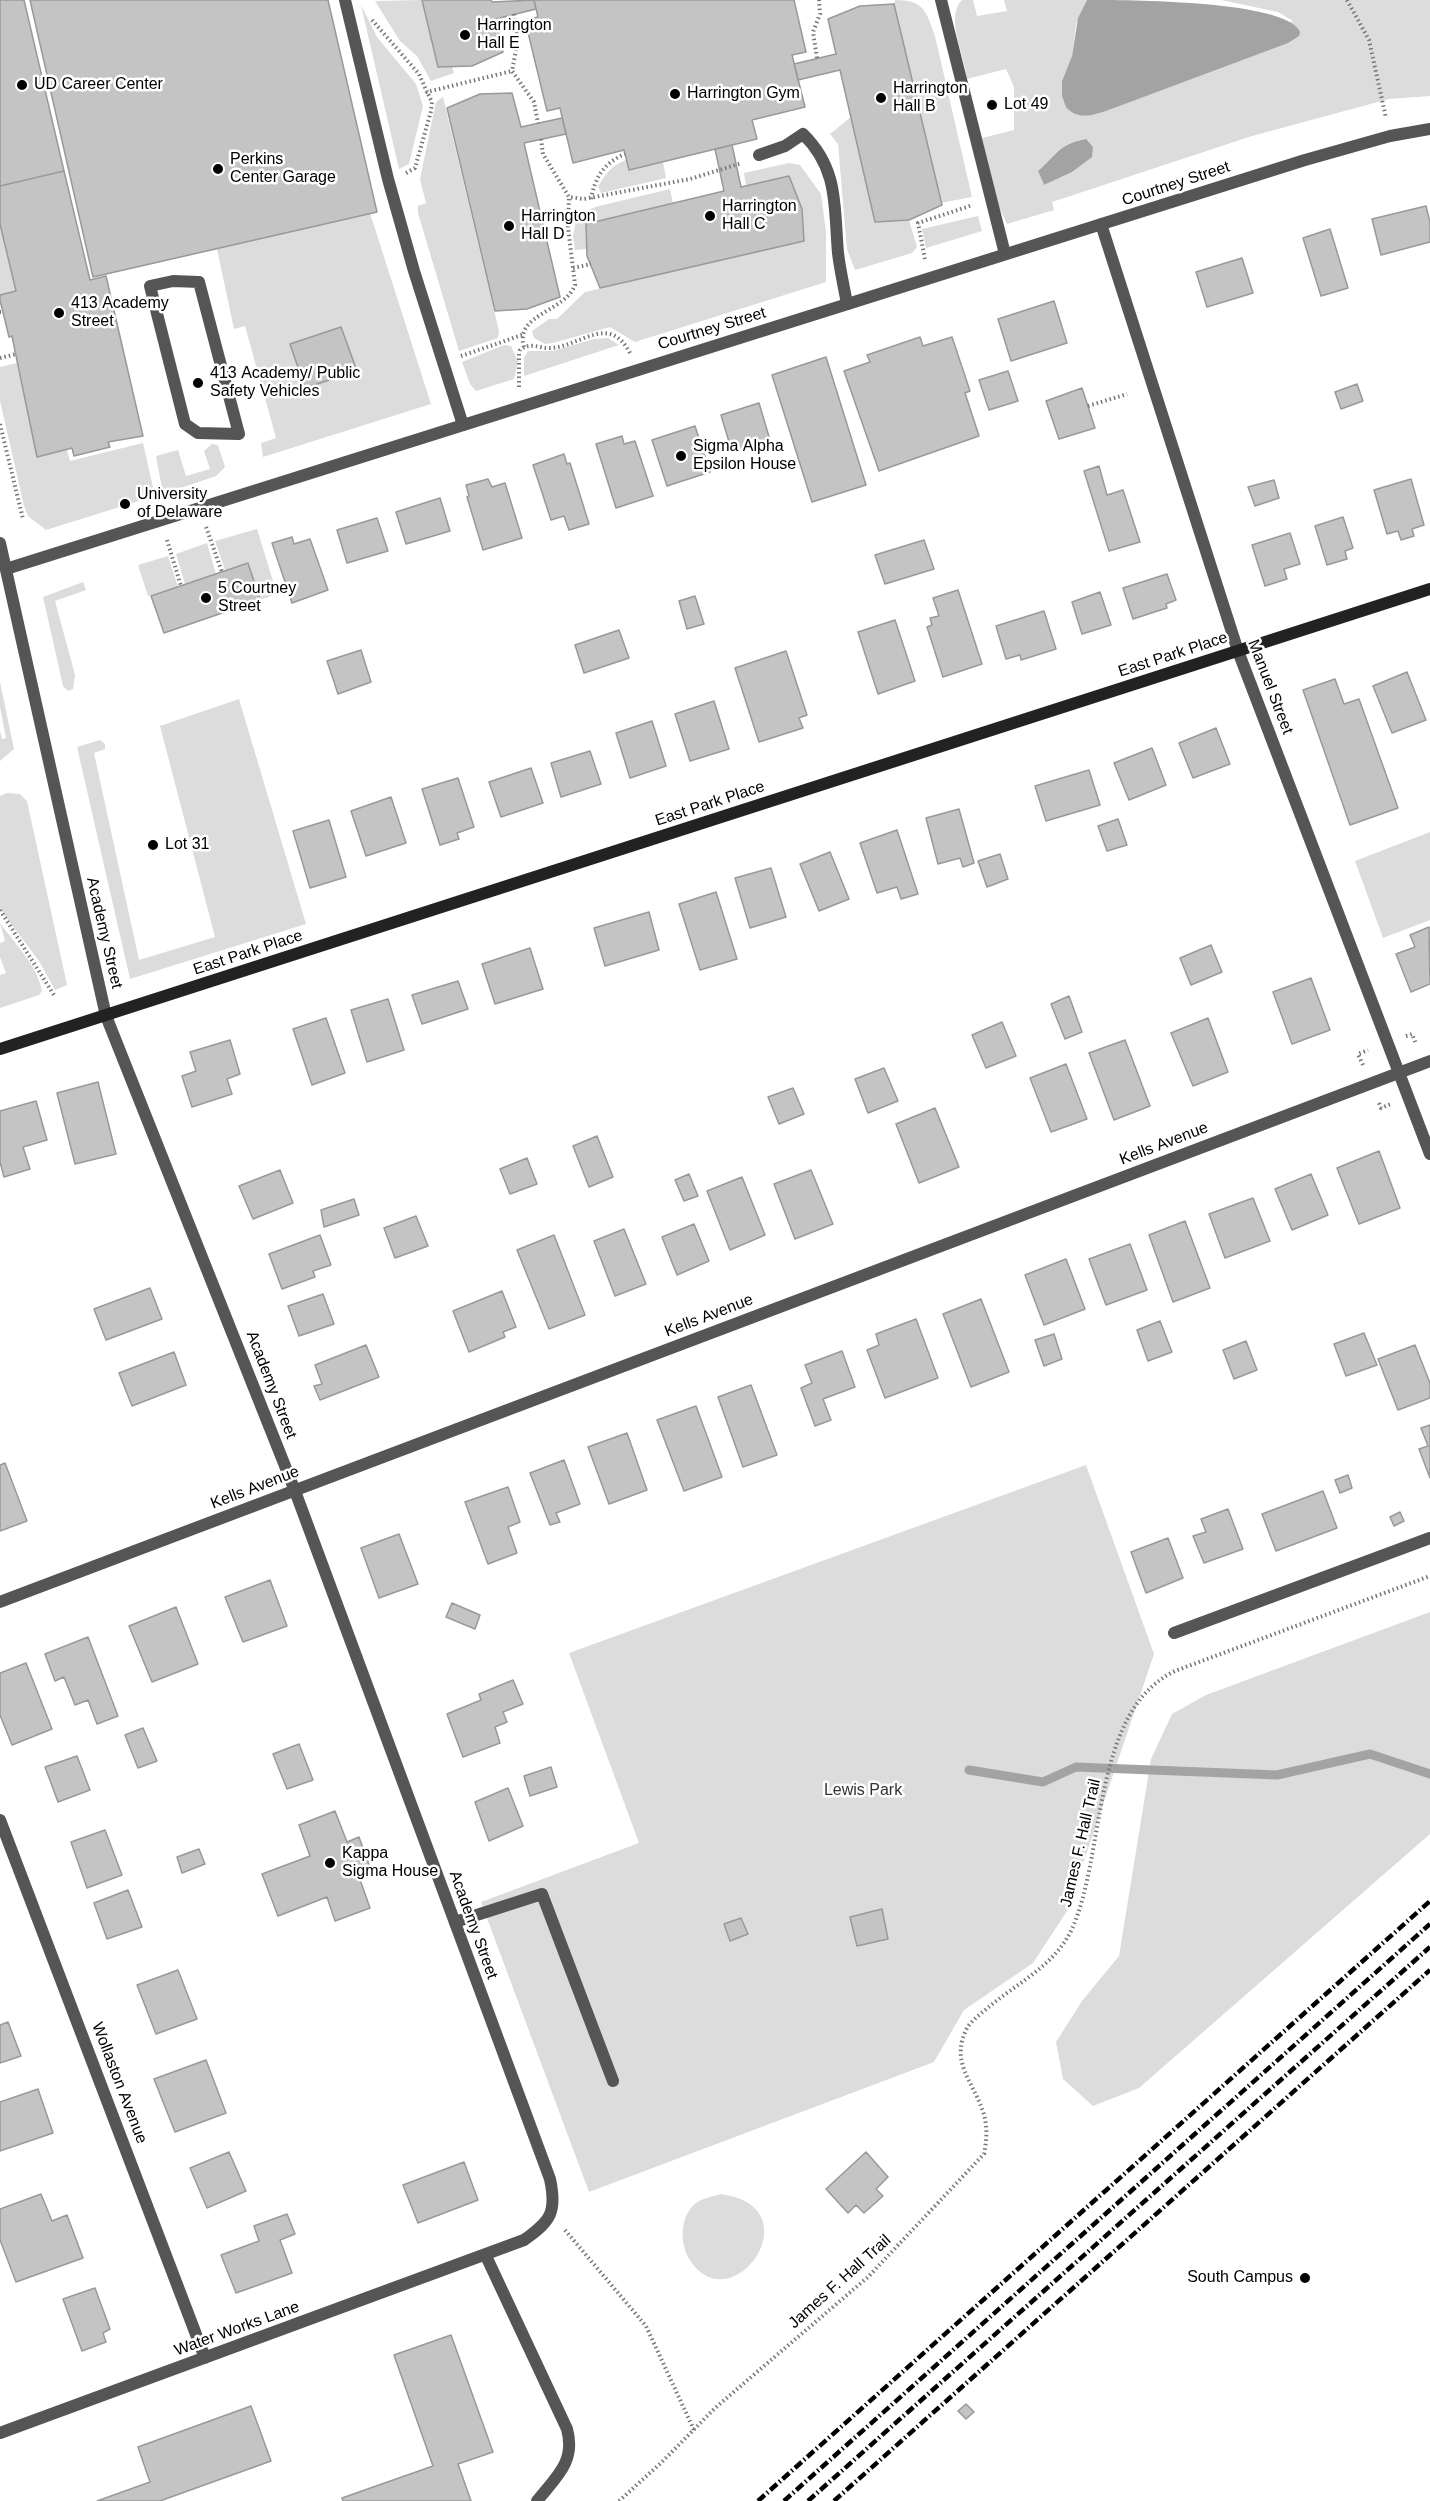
<!DOCTYPE html>
<style>
body{margin:0}
canvas{display:block;background:#fff}
</style>
<canvas width="1430" height="2501"></canvas>
<script>
const context = document.querySelector('canvas').getContext('2d');
context.lineJoin = 'round';
function fill(path, color) { context.fillStyle = color; context.fill(path, 'evenodd'); }
function trace(path, color, width, dash) { context.strokeStyle = color; context.lineWidth = width; context.lineCap = dash ? 'butt' : 'round'; context.setLineDash(dash || []); context.stroke(path); }
function write(font, color, halo, rows, align = 'center') {
  context.font = font + ' Helvetica,sans-serif'; context.lineWidth = 5; context.setLineDash([]); context.textBaseline = 'middle'; context.strokeStyle = halo; context.fillStyle = color; for (const [text, x, y, turn = 0] of rows) {
    context.save(); context.translate(x, y); context.rotate((+turn || 0) * Math.PI / 180); context.textAlign = isNaN(turn) ? turn : align; if (halo) context.strokeText(text, 0, 0); context.fillText(text, 0, 0); context.restore();
  }
}
fill(new Path2D(`
 M422 0 438 67H452L454 73 431 81 417 56 400 41 375 1Z
 M895 0C924 0 926 11 935 36L972 197 941 203 894 4Z
 M962 0H973L977 16 1007 11 1004 0H1087L1076 24 1072 56 1062 81 1293 21 1278 12 1221 0H1430V96L1389 99 1252 136 1052 202 1054 210 1007 224 999 207 982 138 1014 130V87L1006 69 967 79C966 57 944 18 962 0ZM1085 139 1093 148 1072 172 1044 185 1038 171C1056 154 1059 144 1085 139Z
 M361 5 377 37 416 84 423 106 409 164 399 169Z
 M443 97 499 331 498 338 459 351 418 213V206L426 203 420 179 436 102Z
 M851 117 875 222 909 220 917 247 912 253 855 270 847 249 838 144 830 134Z
 M626 160 629 170 663 162 666 178 601 193 598 187C606 173 611 166 626 160Z
 M789 163 800 165 821 194 826 232V282L635 342 610 327 553 343 545 344 534 338 532 331 549 319H557L585 292 804 241 802 209 789 176 746 186 744 173Z
 M670 189 673 203 586 224 587 249 575 250 573 236 577 215 595 207Z
 M370 213 431 404 263 457 261 443 276 438 245 326 234 329 217 249Z
 M978 216 982 231 926 248 922 229Z
 M0 224 16 291 0 295Z
 M608 338 619 345 524 376V358L528 351H553L594 339Z
 M504 345 511 346 518 361 514 379 476 391 470 384 462 362Z
 M17 363 37 456 67 450 70 461 143 443 155 496 46 530 28 516 24 506 0 401V367Z
 M212 444 218 445 225 467 216 476 163 494 156 456 178 450 186 476 210 469 204 451Z
 M257 529 277 594 260 600 248 563 225 570 215 541Z
 M207 543 216 574 185 584 176 554Z
 M168 556 178 587 148 596 138 565Z
 M83 582 86 590 55 601 75 675 73 689 68 691 63 686 43 597Z
 M0 682 14 749 0 761V731L2 739 6 738 0 707Z
 M239 699 306 924 130 979 77 747 100 740 105 744V749L94 753 139 960 215 937 160 726Z
 M7 793 20 794 27 801 67 985 55 990 39 961 0 909V796Z
 M1430 832V920L1383 938 1355 861Z
 M0 923C15 944 37 965 42 991L39 995 0 1008V975L6 973 0 957V943L5 941Z
 M1086 1465 1154 1654 1067 1911 1033 1963 964 2010 934 2062 589 2192 481 1902 639 1843 569 1653Z
 M1430 1612V1834L1139 2088 1093 2106 1063 2079 1056 2042 1082 2001 1119 1956 1151 1759 1172 1714 1206 1695Z
 M721 2194C816 2207 731 2326 689 2259 679 2241 680 2212 699 2201 705 2198 714 2196 721 2194Z`), '#dcdcdc');
fill(new Path2D(`
 M1087 0C1126 0 1287 0 1300 32L1299 36 1288 43 1114 108C1097 114 1079 122 1066 107L1062 96V81L1072 56 1078 18Z
 M1086 139 1093 147 1092 157 1072 172 1044 185 1038 171C1057 154 1059 144 1086 139Z`), '#a3a3a3');
trace(new Path2D(`
 M969 1770 1043 1782 1076 1767 1277 1775 1370 1754 1430 1774`), '#a3a3a3', 9);
const building = new Path2D(`
 M0 0H24L64 171 0 186Z
 M30 0H328L377 212 93 277Z
 M422 0H491L492 2 534 0 536 9 496 19 503 52 472 66 438 67Z
 M534 0H794L806 52 792 55 805 107 752 120 757 139 629 170 624 150 573 163 560 108 547 111 525 20 538 17Z
 M894 4 942 205 909 220 875 222 840 70 798 80 794 64 836 54 828 19 860 6Z
 M512 93 521 127 562 118 566 134 524 143 560 297 527 309 495 311 447 108 480 94Z
 M732 145 741 187 789 176 802 209 804 241 600 288 587 256 586 224 724 191 715 149Z
 M64 171 90 280 106 276 143 436 108 442 110 447 74 456 72 448 37 457 14 346 12 336 9 337 0 300V295L16 291 0 224V186Z
 M1426 206 1430 222V242L1381 255 1372 219Z
 M1330 229 1348 288 1321 296 1303 238Z
 M1242 258 1253 293 1207 307 1196 272Z
 M1054 301 1067 343 1011 361 998 319Z
 M341 327 357 371 305 388 290 344Z
 M920 337 923 346 952 337 970 391 965 393 979 436 879 471 844 371 870 362 867 355Z
 M826 357 866 485 812 502 772 375Z
 M1008 371 1018 401 989 410 979 380Z
 M1357 384 1363 401 1341 409 1335 392Z
 M1082 388 1095 428 1059 439 1046 401Z
 M759 403 770 440 732 452 721 415Z
 M695 426 710 472 667 486 652 440Z
 M622 436 624 444 635 441 653 496 616 508 596 444Z
 M564 454 567 464 570 463 589 524 569 530 564 516 551 520 533 465Z
 M1099 466 1107 495 1123 490 1140 542 1109 551 1084 471Z
 M488 479 492 487 505 483 522 538 483 550 467 497 469 496 466 485Z
 M1411 479 1424 525 1412 529 1414 536 1401 540 1398 531 1387 534 1374 490Z
 M1274 480 1279 498 1255 506 1248 487Z
 M440 498 450 531 406 544 396 512Z
 M1343 517 1353 548 1345 551 1347 559 1327 565 1315 526Z
 M377 518 388 551 347 563 337 530Z
 M1290 533 1300 564 1284 569 1287 579 1265 586 1252 545Z
 M292 537 294 544 310 539 328 590 292 603 272 543Z
 M924 540 934 569 885 584 875 555Z
 M248 563 260 600 164 633 151 596Z
 M1167 574 1176 600 1166 604 1167 608 1133 619 1123 588Z
 M958 590 982 664 943 677 927 627 932 625 930 618 939 616 933 598Z
 M1100 592 1111 625 1082 634 1072 602Z
 M695 596 704 624 687 629 679 601Z
 M1044 611 1056 649 1021 660 1020 655 1006 659 996 626Z
 M895 620 915 681 878 694 858 632Z
 M619 630 629 658 584 673 575 645Z
 M361 650 371 682 338 694 327 661Z
 M786 651 807 715 799 718 803 728 759 742 735 668Z
 M1407 672 1426 720 1392 733 1373 686Z
 M1335 679 1344 704 1359 699 1398 808 1350 825 1303 690Z
 M714 701 729 749 690 761 675 714Z
 M652 721 666 766 630 778 616 733Z
 M1216 728 1230 764 1193 778 1179 743Z
 M1152 748 1166 785 1129 800 1114 763Z
 M590 751 601 784 561 797 551 763Z
 M531 768 543 803 501 817 489 782Z
 M1089 770 1100 805 1046 821 1035 786Z
 M458 778 474 827 457 833 459 839 440 845 422 789Z
 M391 797 406 843 366 856 351 811Z
 M959 809 974 863 963 867 960 858 938 864 926 818Z
 M1118 819 1127 845 1107 851 1098 826Z
 M329 820 346 877 310 888 293 831Z
 M897 830 918 894 901 899 897 887 877 893 860 843Z
 M830 852 849 899 819 911 800 864Z
 M1000 854 1008 879 987 887 978 861Z
 M771 868 786 917 750 928 735 878Z
 M716 892 737 959 700 970 679 904Z
 M649 912 659 950 605 966 594 928Z
 M1429 927 1430 984 1411 992 1396 954 1415 947 1410 935Z
 M1211 945 1222 972 1191 985 1180 958Z
 M530 948 543 989 495 1004 482 964Z
 M1311 978 1330 1030 1292 1044 1273 992Z
 M458 981 468 1009 422 1024 412 995Z
 M1069 996 1082 1032 1065 1039 1051 1004Z
 M388 999 404 1050 367 1062 351 1010Z
 M326 1018 345 1073 312 1085 293 1029Z
 M1208 1018 1228 1072 1193 1086 1171 1033Z
 M1002 1022 1016 1056 986 1068 972 1035Z
 M230 1040 240 1074 227 1079 232 1094 192 1107 182 1076 196 1071 190 1052Z
 M1125 1040 1150 1106 1114 1120 1089 1053Z
 M1066 1064 1087 1119 1051 1132 1030 1078Z
 M884 1068 898 1101 868 1113 855 1079Z
 M98 1082 116 1154 75 1164 57 1093Z
 M793 1088 804 1114 779 1124 768 1097Z
 M36 1101 47 1140 23 1147 30 1169 4 1177 0 1162V1111Z
 M935 1108 959 1167 919 1183 896 1124Z
 M597 1136 613 1177 589 1187 573 1146Z
 M1379 1151 1400 1208 1359 1224 1337 1168Z
 M527 1158 537 1184 510 1194 500 1169Z
 M280 1170 293 1203 253 1219 239 1186Z
 M811 1170 833 1224 795 1239 774 1184Z
 M689 1174 698 1196 684 1201 675 1180Z
 M1311 1174 1328 1215 1292 1230 1275 1189Z
 M742 1177 765 1235 730 1250 707 1191Z
 M1253 1198 1270 1241 1225 1258 1209 1214Z
 M354 1199 359 1215 324 1227 321 1210Z
 M416 1216 428 1246 395 1258 384 1228Z
 M1185 1221 1210 1288 1173 1302 1149 1235Z
 M694 1224 709 1261 677 1275 662 1237Z
 M624 1229 646 1284 615 1296 594 1241Z
 M320 1235 331 1265 313 1271 315 1277 282 1289 269 1254Z
 M554 1235 585 1315 549 1329 517 1250Z
 M1130 1244 1147 1290 1106 1305 1089 1259Z
 M1066 1259 1085 1309 1044 1325 1025 1275Z
 M150 1288 162 1319 106 1340 94 1309Z
 M502 1291 516 1327 503 1332 505 1337 469 1352 453 1311Z
 M323 1294 334 1324 299 1336 288 1306Z
 M981 1299 1009 1372 971 1387 943 1314Z
 M916 1319 938 1378 885 1398 867 1350 879 1345 876 1334Z
 M1160 1321 1172 1352 1148 1361 1137 1330Z
 M1364 1333 1377 1365 1346 1376 1334 1344Z
 M1054 1334 1062 1359 1044 1366 1035 1340Z
 M1246 1341 1257 1370 1234 1379 1223 1350Z
 M366 1345 379 1377 320 1400 314 1386 322 1384 315 1365Z
 M1415 1345 1430 1383V1398L1398 1410 1378 1359Z
 M842 1351 855 1387 823 1399 831 1420 815 1426 801 1388 812 1383 805 1365Z
 M174 1352 186 1385 132 1406 119 1373Z
 M751 1385 777 1455 743 1467 718 1397Z
 M696 1406 722 1477 684 1491 657 1420Z
 M1430 1425V1478L1419 1449 1428 1446 1421 1428Z
 M627 1433 647 1490 609 1504 588 1447Z
 M564 1460 580 1504 556 1513 560 1522 550 1525 530 1473Z
 M5 1463 27 1521 0 1531V1465Z
 M1348 1475 1352 1488 1340 1493 1335 1480Z
 M508 1487 520 1522 508 1527 517 1553 488 1564 465 1502Z
 M1323 1491 1337 1528 1276 1551 1262 1514Z
 M1228 1509 1243 1549 1204 1563 1193 1536 1206 1532 1201 1519Z
 M1400 1512 1404 1521 1394 1526 1390 1517Z
 M399 1534 418 1584 379 1598 361 1548Z
 M1168 1538 1183 1578 1146 1593 1131 1552Z
 M270 1580 287 1626 243 1642 225 1597Z
 M452 1603 480 1615 475 1629 446 1617Z
 M176 1607 198 1664 152 1682 129 1626Z
 M88 1637 118 1716 97 1724 88 1700 75 1705 64 1677 55 1681 45 1654Z
 M26 1663 52 1729 12 1745 0 1715V1673Z
 M513 1680 523 1704 503 1712 507 1722 495 1727 500 1743 463 1757 447 1714 481 1700 479 1694Z
 M143 1728 157 1761 138 1768 125 1735Z
 M299 1744 313 1780 287 1789 273 1754Z
 M77 1756 90 1790 58 1802 45 1767Z
 M551 1767 557 1787 530 1796 524 1776Z
 M508 1788 523 1826 489 1841 475 1802Z
 M335 1811 347 1842 359 1837 371 1870 358 1874 370 1908 335 1921 327 1897 278 1916 262 1874 310 1856 299 1825Z
 M105 1830 122 1875 87 1888 71 1842Z
 M199 1849 205 1864 182 1873 177 1857Z
 M128 1890 142 1927 107 1939 94 1903Z
 M882 1909 888 1939 857 1946 850 1917Z
 M741 1918 748 1934 730 1941 724 1924Z
 M178 1970 197 2019 156 2034 137 1985Z
 M8 2022 21 2056 0 2063V2025Z
 M206 2060 226 2113 175 2132 154 2079Z
 M38 2089 53 2133 0 2151V2102Z
 M229 2152 246 2191 207 2208 190 2168Z
 M866 2152 888 2177 876 2189 883 2196 864 2213 856 2205 848 2213 826 2189Z
 M464 2162 478 2200 418 2223 403 2185Z
 M41 2194 52 2221 67 2215 83 2258 16 2282 0 2240V2209Z
 M287 2214 295 2234 280 2240 292 2273 236 2293 221 2255 259 2241 254 2226Z
 M95 2288 110 2329 103 2333 106 2342 82 2351 63 2299Z
 M451 2335 493 2452 458 2464 471 2501H343L342 2498 433 2466 394 2355Z
 M966 2404 974 2412 966 2419 958 2411Z
 M251 2406 271 2461 160 2501H97L150 2482 138 2447Z`);
fill(building, '#c4c4c4');
trace(building, '#999', 1.5);
trace(new Path2D(`
 M1347 0 1369 40 1386 118
 M514 14 518 39 512 71 534 102 538 123
 M372 20 419 74 427 92 512 71
 M817 58 813 32 820 14 819 0
 M541 139 543 154 569 197 584 199 690 179 742 163
 M406 173 415 168 431 111 432 102 427 92
 M591 199C595 177 604 163 625 154
 M925 259 918 223 973 205
 M573 268 591 264
 M0 312H1
 M524 347C514 314 565 312 575 285L568 227 569 197
 M461 356 522 335
 M0 358 16 354
 M519 387V354L520 350C531 341 539 349 551 348 581 346 609 313 630 353
 M1088 406 1127 394
 M0 424 23 519
 M206 527 222 572
 M167 540 181 586
 M0 910 54 995
 M1406 1036 1412 1034 1416 1044
 M1363 1065 1358 1054 1368 1050
 M1379 1103 1381 1108 1391 1104
 M565 2230 646 2326 694 2430
 M619 2501 662 2462 715 2408 868 2277 984 2154C987 2139 988 2124 982 2109 972 2080 950 2062 967 2028 972 2020 983 2012 990 2006 1019 1982 1055 1965 1072 1929 1106 1854 1091 1711 1175 1671L1430 1576`), '#777', 4, [1.5, 3]);
trace(new Path2D(`
 M345 0 388 179 414 271 463 425
 M941 0 1005 254
 M759 155 785 146 803 134C839 169 834 207 838 253 840 270 844 287 847 304
 M173 281 199 282 239 434 198 433 185 424 150 286Z
 M455 1922 542 1894 613 2081`), '#555', 12);
trace(new Path2D(`
 M1101 224 1238 651 1430 1154
 M0 543 106 1016 295 1491 550 2179C557 2212 551 2221 524 2240L0 2433
 M6 569 1305 160 1390 136 1430 129
 M0 1602 1430 1061
 M1174 1633 1430 1538
 M0 1820 205 2358
 M486 2256 567 2429C576 2462 556 2477 537 2501`), '#555', 12);
trace(new Path2D(`
 M0 1049 1430 589`), '#222', 12);
trace(new Path2D(`
 M758 2501 1430 1901
 M784 2501 1430 1924
 M808 2501 1430 1947
 M834 2501 1430 1970`), '#000', 4.5, [9, 3, 1.5, 3]);
for (const [x, y, r, color] of [
 [465,35,6,"#000"],
 [22,85,6,"#000"],
 [675,94,6,"#000"],
 [881,98,6,"#000"],
 [992,105,6,"#000"],
 [218,169,6,"#000"],
 [710,216,6,"#000"],
 [509,226,6,"#000"],
 [59,313,6,"#000"],
 [198,383,6,"#000"],
 [681,456,6,"#000"],
 [125,504,6,"#000"],
 [206,598,6,"#000"],
 [153,845,6,"#000"],
 [330,1863,6,"#000"],
 [1305,2278,6,"#000"]
]) { const dot = new Path2D(); dot.arc(x, y, r, 0, 2 * Math.PI); context.fillStyle = color; context.fill(dot); trace(dot, '#fff', 2); }
write('16px', '#000', '#fff', [
 ["Harrington",477,26],
 ["Hall E",477,44],
 ["UD Career Center",34,85],
 ["Harrington",893,89],
 ["Hall B",893,107],
 ["Harrington Gym",687,94],
 ["Lot 49",1004,105],
 ["Perkins",230,160],
 ["Center Garage",230,178],
 ["Harrington",722,207],
 ["Hall C",722,225],
 ["Harrington",521,217],
 ["Hall D",521,235],
 ["413 Academy",71,304],
 ["Street",71,322],
 ["413 Academy/ Public",210,374],
 ["Safety Vehicles",210,392],
 ["Sigma Alpha",693,447],
 ["Epsilon House",693,465],
 ["University",137,495],
 ["of Delaware",137,513],
 ["5 Courtney",218,589],
 ["Street",218,607],
 ["Lot 31",165,845],
 ["Kappa",342,1854],
 ["Sigma House",342,1872],
 ["South Campus",1293,2278,"right"]
], 'left');
write('16px', '#000', '#fff', [
 ["Courtney Street",1176,184,-18],
 ["Courtney Street",712,329,-17],
 ["East Park Place",1173,655,-18],
 ["Manuel Street",1270,687,69],
 ["East Park Place",710,804,-18],
 ["Academy Street",104,933,77],
 ["East Park Place",248,953,-18],
 ["Kells Avenue",1164,1144,-21],
 ["Kells Avenue",709,1316,-21],
 ["Academy Street",271,1385,69],
 ["Kells Avenue",255,1488,-21],
 ["James F. Hall Trail",1081,1843,-77],
 ["Academy Street",473,1925,70],
 ["Wollaston Avenue",119,2083,69],
 ["James F. Hall Trail",840,2282,-42],
 ["Water Works Lane",237,2329,-20]
]);
write('16px', '#333', '#fff', [
 ["Lewis Park",863,1791]
]);
</script>
